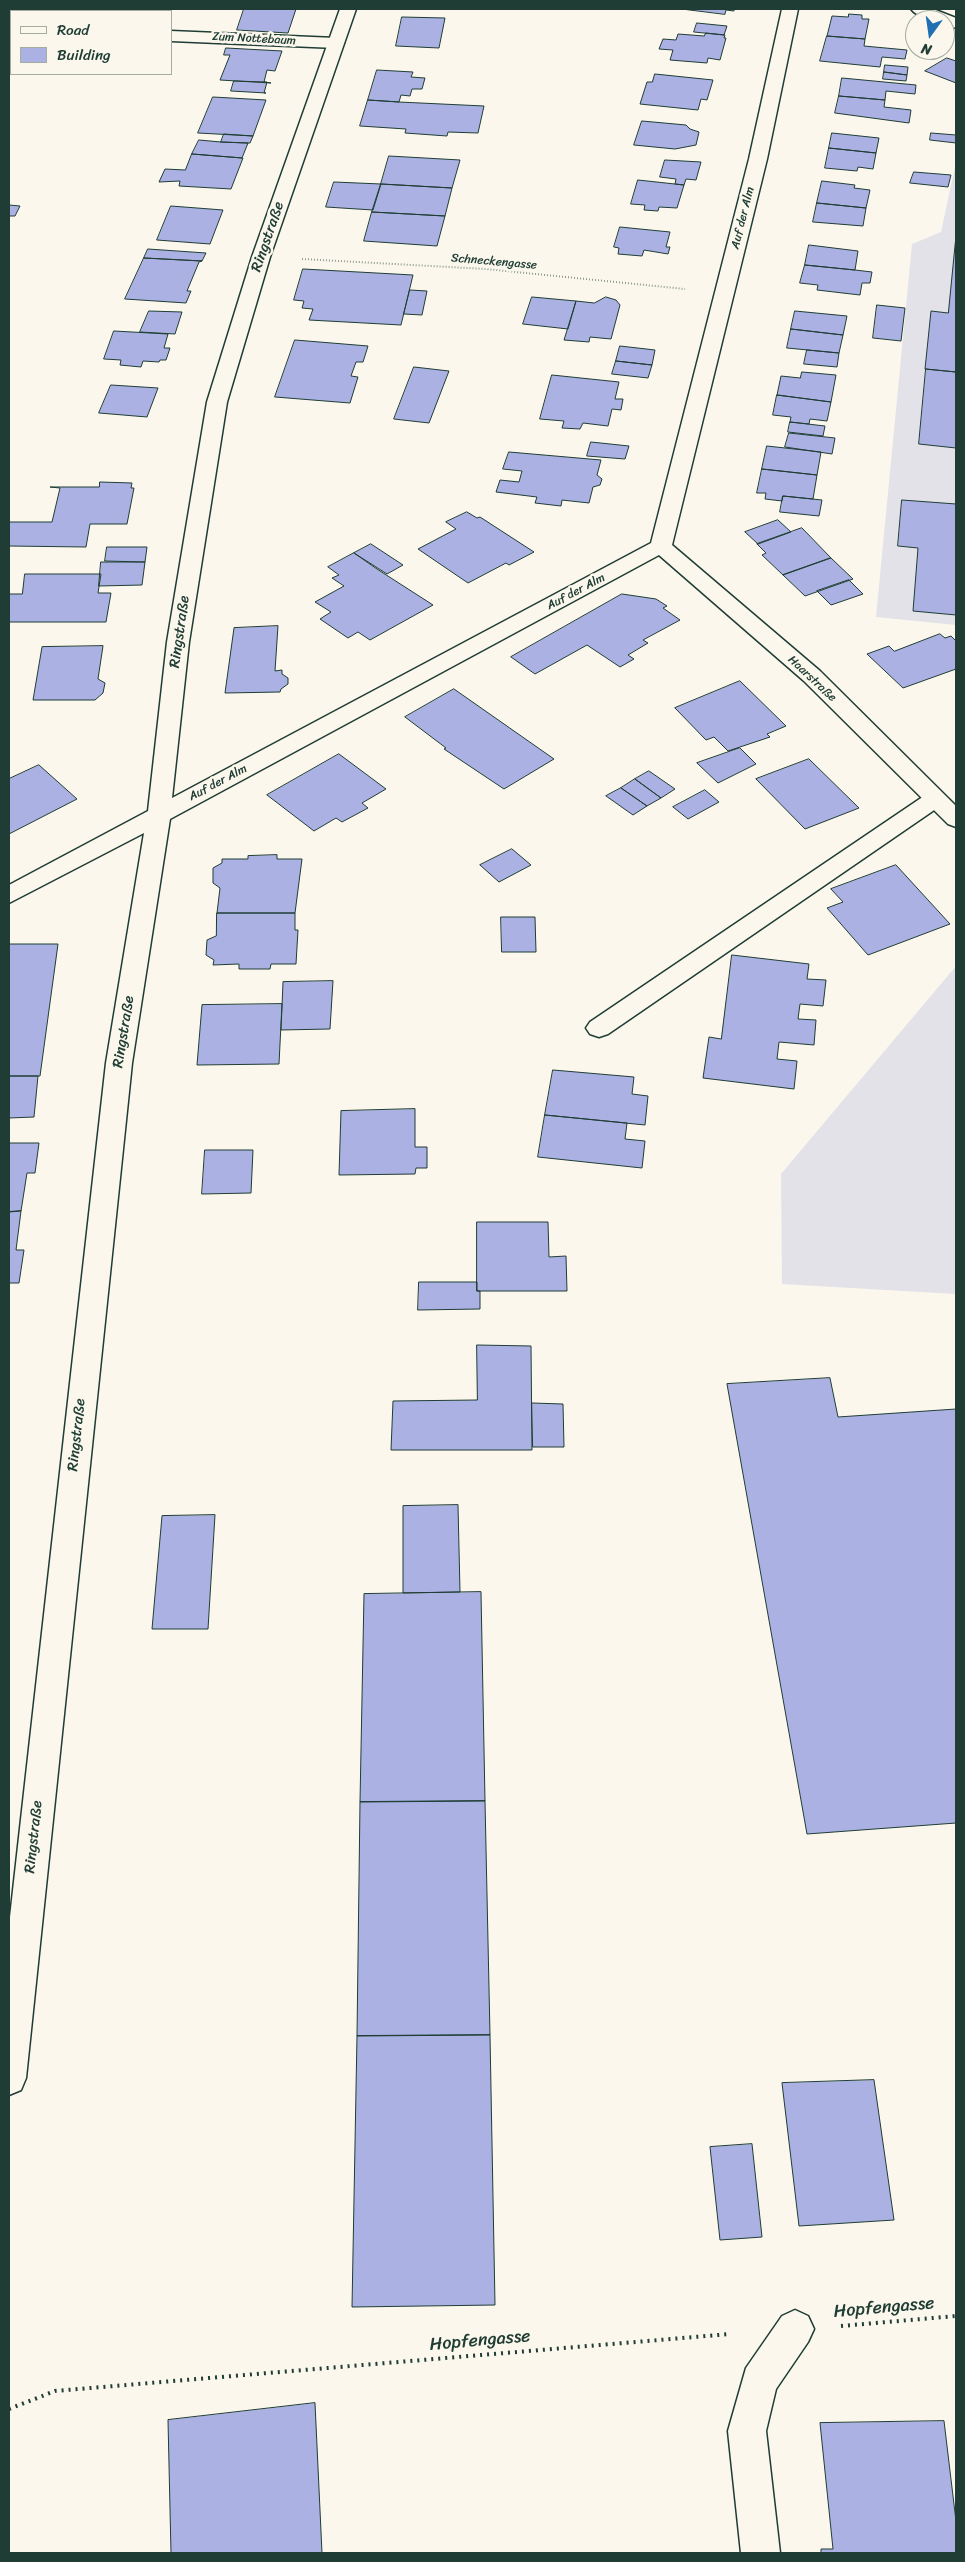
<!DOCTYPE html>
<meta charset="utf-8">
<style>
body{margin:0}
#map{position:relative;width:965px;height:2562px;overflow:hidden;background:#fbf7ec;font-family:Sriracha,sans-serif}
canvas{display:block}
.frame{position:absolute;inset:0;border:10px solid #1f3d34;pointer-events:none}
.legend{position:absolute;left:10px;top:10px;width:162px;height:65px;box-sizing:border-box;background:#fbf7ec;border:1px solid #a3ada2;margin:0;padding:6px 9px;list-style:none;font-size:15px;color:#1f3d34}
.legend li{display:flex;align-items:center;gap:10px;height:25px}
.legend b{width:25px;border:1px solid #a3ada2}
.north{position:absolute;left:905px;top:10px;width:50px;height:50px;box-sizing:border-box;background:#fbf7ec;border:1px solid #a3ada2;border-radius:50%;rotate:194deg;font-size:14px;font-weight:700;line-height:20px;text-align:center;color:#1f3d34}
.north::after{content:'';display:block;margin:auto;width:18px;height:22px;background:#1f6fb2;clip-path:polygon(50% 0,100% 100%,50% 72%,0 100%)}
</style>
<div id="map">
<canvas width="965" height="2562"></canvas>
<div class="frame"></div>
<ul class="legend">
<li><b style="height:6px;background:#fbf7ec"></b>Road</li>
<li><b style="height:14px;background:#abb2e3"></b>Building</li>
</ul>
<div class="north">N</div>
</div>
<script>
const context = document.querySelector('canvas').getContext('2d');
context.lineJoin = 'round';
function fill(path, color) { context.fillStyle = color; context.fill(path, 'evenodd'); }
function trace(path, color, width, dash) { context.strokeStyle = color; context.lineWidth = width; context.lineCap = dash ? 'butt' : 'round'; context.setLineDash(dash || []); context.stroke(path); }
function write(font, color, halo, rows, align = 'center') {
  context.font = font + ' Sriracha,sans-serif'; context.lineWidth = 5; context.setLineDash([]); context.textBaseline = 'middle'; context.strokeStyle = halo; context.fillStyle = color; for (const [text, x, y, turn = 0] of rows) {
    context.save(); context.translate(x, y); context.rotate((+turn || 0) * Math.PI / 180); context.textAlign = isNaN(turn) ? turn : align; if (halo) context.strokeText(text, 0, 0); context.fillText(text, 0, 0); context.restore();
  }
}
fill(new Path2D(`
 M956 162V625L876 617 912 244 941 232Z
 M956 966V1294L782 1284 781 1174Z`), '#e3e2e9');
const building = new Path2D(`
 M244 9H296L288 33 237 30Z
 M682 9H734V11L726 10 725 14Z
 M849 14 862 15V19H869L865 39 827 36 832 16 848 17Z
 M402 17 445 18 439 48 396 46Z
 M697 23 727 26 724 35 694 32Z
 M706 33 725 35 724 38H726L720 60 708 58 707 63 670 60 673 50 659 49 663 39 676 40 678 34 704 36Z
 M827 36 865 39 864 46 907 50 905 59 882 57 880 67 820 61Z
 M226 48 282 51 275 71 267 70 264 82 271 83 220 80 230 55H224Z
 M947 58 956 61V83L925 71Z
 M885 65 908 67 907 75 884 72Z
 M377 70 413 72 411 77 425 78 422 89H412L410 96 401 95 399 102 368 100Z
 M884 72 907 75 906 81 883 79Z
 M655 74 713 80 707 100 701 99 698 110 640 104 647 82H652Z
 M842 78 916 85 915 94 886 91 885 100 839 96Z
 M234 81 267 82 264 93H266L231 91Z
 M839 96 885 100 884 107 911 110 909 123 835 113Z
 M213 97 266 100 253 136 198 133Z
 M368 100 399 102 484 106 478 133 448 132 447 136 405 133 406 129 360 126Z
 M642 121 686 125 690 129 699 132 696 145 675 149 634 145Z
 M832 133 879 138 876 153 829 148Z
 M931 133 956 135V143L930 140Z
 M224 134 253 136 250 143H247L221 142Z
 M199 140 221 142 248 143 242 158 192 154Z
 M829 148 876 153 873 169 858 167 857 171 825 168Z
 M192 154 243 158 231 189 179 186 180 181 159 182 165 169 185 170Z
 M389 156 460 160 452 188 381 184Z
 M665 160 701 162 696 180 686 179 684 185 675 184 676 179 660 177Z
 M914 172 951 175 948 187 910 183Z
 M638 180 684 185 677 208 659 207 658 211 644 210 645 205 631 204Z
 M822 181 855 185 854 188 870 190 866 208 817 203Z
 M334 182 381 184 373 210 326 207Z
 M381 184 452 188 445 216 372 212Z
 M817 203 866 208 863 226 813 222Z
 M9 205 20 206 15 216H9Z
 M171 206 223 210 210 244 157 240Z
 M372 212 445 216 437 246 364 241Z
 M620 227 670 232 666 247H670L668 254 644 250 642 256 618 254 619 248 614 247Z
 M956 236V372L925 369 931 311 948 313Z
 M809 245 858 251 855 270 805 265Z
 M148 249 206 253 202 261 144 258Z
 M144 258 202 261 199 262 187 291H191L186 303 125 299Z
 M805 265 855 270 872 272 870 283H862L860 295 817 290 818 285 800 283Z
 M303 269 413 275 401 325 309 320 313 309 302 308 304 301 294 300Z
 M410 290 427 291 422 315 404 314Z
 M532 297 576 301 568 329 523 324Z
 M606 297 616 300 620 305 611 339 590 337 589 342 564 340 576 301 594 303Z
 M877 305 905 308 901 341 873 338Z
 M149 311 182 312 175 334 140 332Z
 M795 311 847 316 843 335 791 329Z
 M791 329 843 335 839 353 787 348Z
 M114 331 168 334 164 348H170L166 360H160L159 362 143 361 141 367 120 365 121 360 104 359Z
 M295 340 368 346 363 362H356L351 376 358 377 350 403 275 397Z
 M620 346 655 350 652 365 616 361Z
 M807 350 839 353 837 367 804 364Z
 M616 361 652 365 648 378 612 374Z
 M414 367 449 371 429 423 394 419Z
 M926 369 956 372V448L919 444Z
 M802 372 836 375 831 402 777 395 781 376 800 378Z
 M552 375 619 382 615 399H623L621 410 612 409 608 426 583 423 580 429 562 428 564 421 540 419Z
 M111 385 158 388 147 417 99 413Z
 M777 395 831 402 827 421 810 419 809 424 790 422 791 417 773 415Z
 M790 422 825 426 823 436 788 432Z
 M789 433 835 438 832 454 785 447Z
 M591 442 629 446 625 459 587 456Z
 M767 446 821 452 817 475 762 469Z
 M509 452 601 460 597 475 602 479 600 485 593 487 589 503 562 500 561 506 535 503 537 497 496 492 500 480 519 482 522 471 503 469Z
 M762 469 817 475 813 499 783 496 782 501 765 499 766 493H757Z
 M100 482 132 483 131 488H134L127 524H90L86 547 9 546V522H52L60 488 50 487H99Z
 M783 496 822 500 819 516 780 512Z
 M902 500 956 504V615L913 611 918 548 898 546Z
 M467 512 477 518 480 517 534 552 509 565 506 563 468 583 418 549 456 529 446 522Z
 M778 520 791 532 758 544 745 532Z
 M802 528 831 558 783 575 762 555 766 553 757 544Z
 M371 544 403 565 387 574 354 553Z
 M107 547H147L145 562 105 561Z
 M354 553 377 569 433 605 370 640 358 632 348 638 320 619 331 612 315 602 344 586 332 578 339 575 328 567Z
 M831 558 853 579 805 596 783 575Z
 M101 562H145L142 585 99 586Z
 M25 574H101L98 593H111L106 622H9V594H22Z
 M849 580 863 594 831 605 817 591Z
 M622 594 656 599 667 606 663 608 680 620 643 640 648 643 628 655 634 659 620 667 587 645 535 674 511 657Z
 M278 626 275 671 282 670V674L288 678V684L281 689 280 692 225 693 234 628Z
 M940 634 945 638 951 636 956 641V669L903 688 867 654 889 646 894 651Z
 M103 646 98 679 105 683 103 693 95 700H33L42 647Z
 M740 681 786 726 767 734 770 737 728 751 714 737 706 740 675 708Z
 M454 689 554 759 504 789 444 749 446 748 405 717Z
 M740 748 756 764 718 783 697 763Z
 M339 754 386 789 362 803 368 808 342 822 336 818 314 831 267 795Z
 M809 759 859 808 805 829 756 779Z
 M39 765 77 799 9 834V779Z
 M649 771 675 789 661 798 635 779Z
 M635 779 661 798 647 806 621 788Z
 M621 788 647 806 633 815 606 796Z
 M705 790 719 802 688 819 673 807Z
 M512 849 531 865 499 882 480 865Z
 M277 855V859H302L295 913H217L220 888 213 883V868L222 863V859H248V856Z
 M896 865 950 924 868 955 827 908 843 902 831 889Z
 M217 913H295V930H298L296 964H271L270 969H239V964L213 965 214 960 206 955 207 940 216 936Z
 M501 917H535L536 952H502Z
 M9 944H58L40 1076H9Z
 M732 955 809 964 807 979 826 980 823 1006 800 1004 798 1019 816 1020 814 1045 779 1042 777 1059 797 1061 794 1089 703 1078 709 1037 721 1039Z
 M333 981 330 1029 281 1030 283 982Z
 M282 1004 279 1064 197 1065 202 1005Z
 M553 1070 634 1077 632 1094 648 1096 645 1125 545 1115Z
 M9 1076H38L34 1117 9 1118Z
 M415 1109V1147H427V1168H416L415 1174 339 1175 341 1111Z
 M545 1115 627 1123 625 1139 645 1141 642 1168 538 1157Z
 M9 1143H39L35 1173H27L21 1211 9 1212Z
 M205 1150H253L251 1193 202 1194Z
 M21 1211 16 1250H24L19 1283H9V1212Z
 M477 1222H548L549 1257 566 1256 567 1291H477Z
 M419 1282H477V1291H480V1309L418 1310Z
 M477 1345 531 1346 532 1450H391L393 1401 477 1400Z
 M830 1378 838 1417 956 1409V1823L807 1834 727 1384Z
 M532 1403 563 1404 564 1447H533Z
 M458 1505 460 1592 403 1593V1506Z
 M215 1515 208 1629H152L162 1516Z
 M481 1592 485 1801 360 1802 364 1594Z
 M485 1801 490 2035 357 2036 360 1802Z
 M490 2035 495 2305 352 2307 357 2036Z
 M874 2080 894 2220 799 2226 782 2083Z
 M752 2144 762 2237 720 2240 710 2147Z
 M315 2403 322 2553H171L168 2420Z
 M944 2421 956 2521V2553H821V2549H833L820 2423Z`);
fill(building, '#abb2e3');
trace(building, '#1f3d34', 1);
const lane = new Path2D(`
 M9 23H11V33H9Z
 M171 31 336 38 344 43 336 48 171 41Z
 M935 791 943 794 947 799 943 804 608 1034 599 1037 590 1034 586 1028 590 1022 927 794Z
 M795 2310 808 2316 814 2329 808 2342 776 2389 766 2431 780 2553H741L728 2431 746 2368 782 2316Z`);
const street = new Path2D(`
 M340 9H356L270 257 227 402 189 642 172 798 651 543 749 159 782 9H798L767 159 672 545 820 671 956 806V827L948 824 804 681 659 555 170 819 132 1063 26 2078 21 2090 9 2095V1926L106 1063 144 833 9 903V885L148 811 167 642 207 402 252 257Z
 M911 9H933L956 18V28L945 24V20C934 20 918 18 911 9Z`);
trace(lane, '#1f3d34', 3);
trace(street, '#1f3d34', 3);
trace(new Path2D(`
 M302 259 486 269 685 289`), '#1f3d34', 2, [0.5, 2.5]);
trace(new Path2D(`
 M841 2326 956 2316
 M9 2409 55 2391 730 2334`), '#1f3d34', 4, [2, 5]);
fill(lane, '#fbf7ec');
fill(street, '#fbf7ec');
write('12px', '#1f3d34', '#fbf7ec', [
 ["Zum Nottebaum",254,39,3],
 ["Auf der Alm",743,218,-76],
 ["Schneckengasse",494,262,5],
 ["Auf der Alm",576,592,-28],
 ["Haarstraße",812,679,43],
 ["Auf der Alm",218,783,-28]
]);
write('15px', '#1f3d34', '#fbf7ec', [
 ["Ringstraße",268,237,-71],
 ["Ringstraße",180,632,-82],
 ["Ringstraße",124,1032,-81],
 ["Ringstraße",77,1435,-84],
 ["Ringstraße",34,1837,-84]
]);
write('18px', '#1f3d34', '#fbf7ec', [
 ["Hopfengasse",884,2308,-5],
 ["Hopfengasse",480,2341,-5]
]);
</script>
